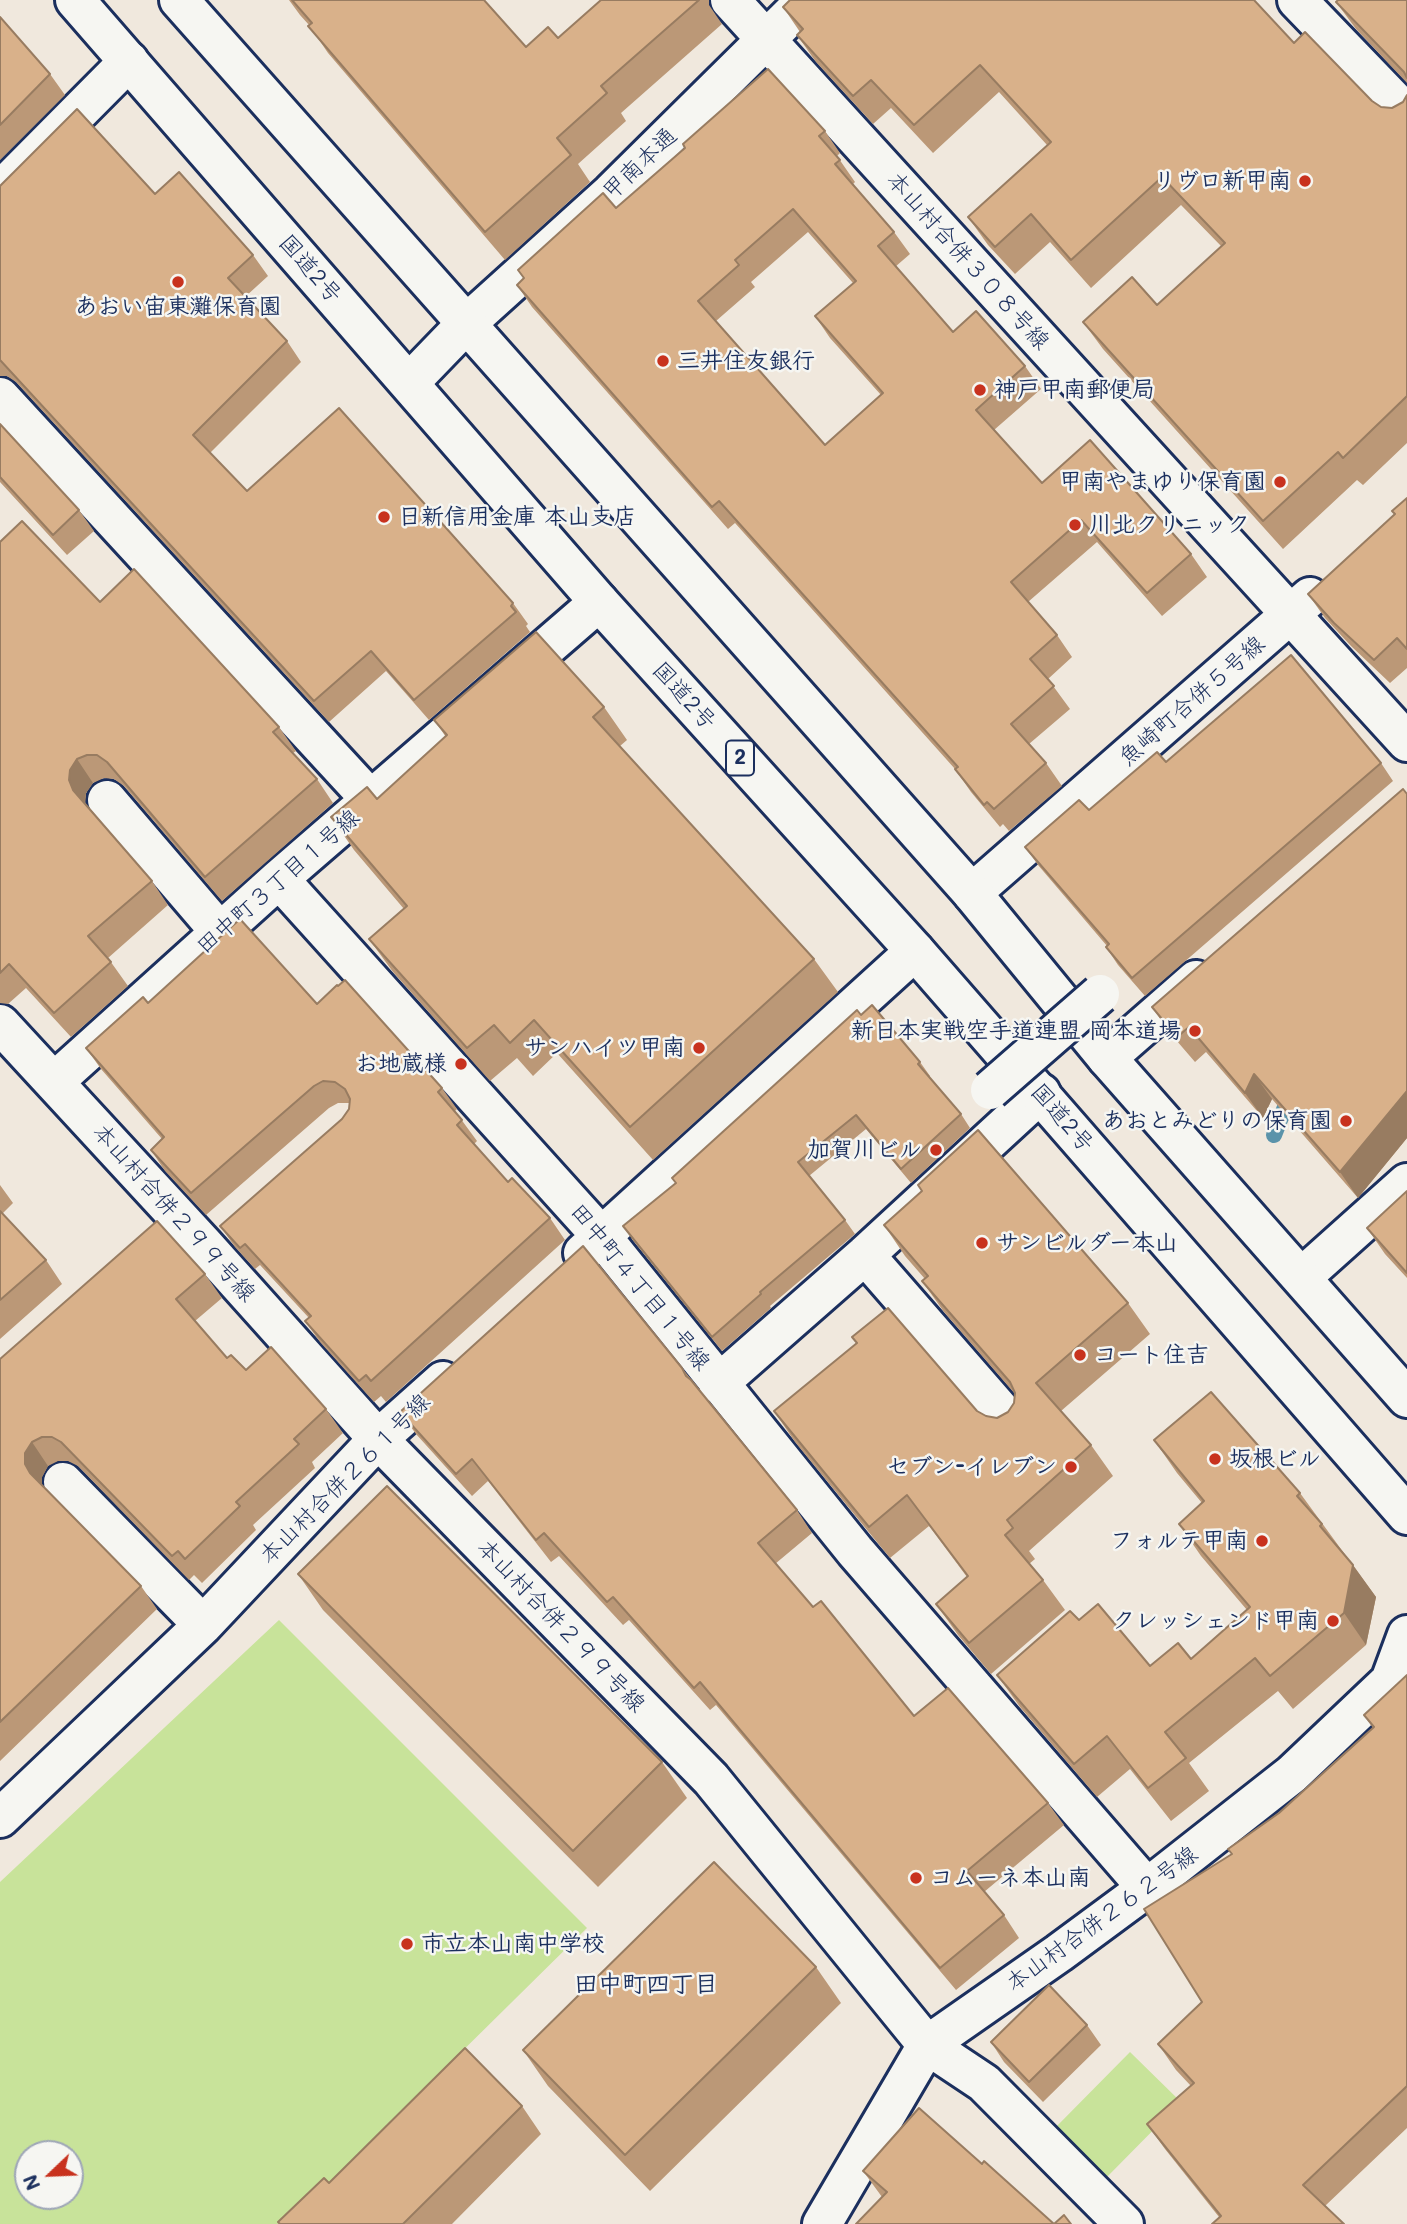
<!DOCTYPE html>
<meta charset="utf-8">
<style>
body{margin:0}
#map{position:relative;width:1407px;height:2224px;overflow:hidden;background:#f0e8dd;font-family:Mali,sans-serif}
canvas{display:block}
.north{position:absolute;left:14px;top:2140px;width:70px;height:70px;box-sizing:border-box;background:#f6f6f2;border:2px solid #9ea6b7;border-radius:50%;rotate:247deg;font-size:19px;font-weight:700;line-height:28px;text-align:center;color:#1b2f5e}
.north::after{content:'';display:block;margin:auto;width:24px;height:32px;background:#c8321e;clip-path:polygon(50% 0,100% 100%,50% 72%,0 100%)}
</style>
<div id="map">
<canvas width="1407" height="2224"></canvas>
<div class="north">N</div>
</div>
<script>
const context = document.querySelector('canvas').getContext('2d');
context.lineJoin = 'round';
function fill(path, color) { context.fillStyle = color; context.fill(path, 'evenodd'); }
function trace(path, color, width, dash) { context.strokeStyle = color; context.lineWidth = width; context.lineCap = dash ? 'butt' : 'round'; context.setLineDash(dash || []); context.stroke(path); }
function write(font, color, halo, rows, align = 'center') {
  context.font = font + ' Mali,"Klee One",sans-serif'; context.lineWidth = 5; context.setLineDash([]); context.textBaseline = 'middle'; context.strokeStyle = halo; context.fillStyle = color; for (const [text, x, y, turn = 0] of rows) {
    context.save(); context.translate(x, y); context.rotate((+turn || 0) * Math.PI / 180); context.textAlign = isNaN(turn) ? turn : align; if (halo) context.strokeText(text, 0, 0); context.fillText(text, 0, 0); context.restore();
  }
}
fill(new Path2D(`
 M279 1620 587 1928 287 2224H0V1882ZM28 2154H70V2196H28Z
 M1130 2052 1181 2102 1104 2180 1053 2130Z`), '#c8e39a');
trace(new Path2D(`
 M1274 1135 1291 1092`), '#5a93aa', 16);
const minor = new Path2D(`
 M730 0 1407 742
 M1297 0 1407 114
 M0 191 129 61
 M410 382 466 324 611 193 806 0
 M0 397 371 800
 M107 800 220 932
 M279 879 602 1237 855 1551 1147 1888
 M972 893 1310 597
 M0 1024 204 1245 378 1439 711 1779 927 2045 984 2083 1124 2224
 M1107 1058 1196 980
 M55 1081 279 879 599 602
 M583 1253 915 951
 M865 1255 1015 1427
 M1302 1277 1407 1183
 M718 1384 865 1255 1041 1093
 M63 1482 203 1625
 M0 1818 203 1625 378 1439 443 1381
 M822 2224 927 2045 1059 1953 1147 1888 1292 1774 1390 1681 1407 1635`);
const highway = new Path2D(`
 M75 0 599 602 915 951 1407 1515
 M179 0 972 893 1107 1058 1407 1398`);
trace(minor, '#1b2f5e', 44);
trace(highway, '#1b2f5e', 44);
trace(minor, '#f6f6f2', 38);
trace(highway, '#f6f6f2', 38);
const minorBridge = new Path2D(`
 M990 1090 1100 994`);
trace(minorBridge, '#1b2f5e', 44, []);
trace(minorBridge, '#f6f6f2', 38);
fill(new Path2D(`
 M289 0H484L526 47 558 38 601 0H709V5L722 24 621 113 626 121 578 164 590 182 505 260 328 53 309 25 300 15Z
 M1407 0V83L1356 29 1336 2Z
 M783 7 1294 43 1372 101 1381 107 1392 108 1403 102 1407 95V443L1363 485 1357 480 1283 549 1103 349 1083 322 1157 305 1222 247 1181 205 1091 288 1050 242 1015 274 988 245 968 217 1047 145 999 92 933 153 891 108 873 124 816 62 797 35 800 32Z
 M0 17 50 74 65 95 0 160Z
 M825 131 840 153 837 156 855 182 852 185 894 232 910 254 895 267 953 332 1025 366 1041 389 994 430 1042 483 1191 554 1207 577 1162 616 1097 542 1028 602 1057 635 1072 657 1048 679 1070 709 1029 744 1046 763 1062 786 1009 831 1003 824 1000 827 971 792 955 769 735 523 728 529 532 307 517 285 524 279 518 270 616 208ZM808 232 853 283 815 316 830 338 881 395 825 445 716 321 755 287 751 282Z
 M0 186 155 194 253 255 268 276 245 297 287 341 301 362 210 453 247 491 513 603 528 624 526 626 530 632 429 720 386 671 329 722 16 382 7 376H0Z
 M0 424 79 510 94 531 67 555 0 482Z
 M1407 498V668L1390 683 1351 646 1325 618 1308 594 1395 514Z
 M0 542 100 602 279 727 296 751 293 753 317 779 333 803 222 901 124 786 114 779 104 778 93 783 86 793 85 803 152 881 168 905 108 958 128 986 71 1037 26 988 8 1004 0 1003Z
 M604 707 627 740 620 746 814 959 838 992 653 1160 557 1053 533 1076 517 1058 490 1081 393 972 369 939 404 909 354 850 331 817 377 799 446 737 434 720Z
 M1166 762 1381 763 1393 781 1145 996 1118 965 1106 947 1107 946 1038 865 1025 847 1089 810Z
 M1407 794V1138L1358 1198 1272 1099 1263 1118 1206 1052 1195 1062 1170 1033 1152 1007Z
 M148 1003 317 1004 442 1088 457 1109 455 1111 477 1141 474 1144 508 1182 550 1218 565 1240 386 1402 381 1396 374 1402 320 1342 305 1321 309 1318 260 1265 255 1269 235 1247 220 1226 342 1119 349 1109V1103H338L329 1108 206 1215 165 1171 151 1150 162 1139 101 1069 86 1048Z
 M861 1015 920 1062 930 1076 929 1077 961 1114 970 1128 911 1183 866 1129 809 1176 845 1220 855 1234 770 1306 771 1308 722 1351 633 1240 623 1226 676 1184 672 1178Z
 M0 1185 13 1203 2 1214 46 1260 62 1284 0 1339Z
 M918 1185 1128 1303 1150 1334 1061 1411 1091 1445 1113 1476 1029 1551 1035 1559 1029 1564 1043 1580 1065 1610 991 1674 958 1635 936 1604 967 1577 929 1526 890 1558 795 1442 774 1411H977L986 1416 997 1418 1008 1412 1014 1403 1015 1394 944 1312 922 1281 925 1279 905 1256 884 1225 922 1191Z
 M1407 1191V1278L1385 1254 1367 1228Z
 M205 1274 222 1298 195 1321 227 1358 246 1370 326 1409 343 1433 312 1462 315 1468 253 1525 256 1530 202 1583 194 1575 189 1580 78 1466 68 1461H58L48 1466 42 1477V1485L141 1586 157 1609 0 1761V1359Z
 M682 1368 797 1510 812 1533 775 1564 813 1607 914 1716 1048 1803 1064 1825 984 1892 1004 1915 1019 1938 956 1990 716 1705 710 1710 629 1620 623 1625 559 1556 551 1562 488 1481 472 1496 416 1434 400 1412Z
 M1154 1440 1300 1493 1376 1597 1366 1645 1293 1709 1278 1691 1189 1763 1209 1791 1171 1821 1130 1769 1097 1797 1020 1707 997 1675 1079 1620 1150 1666 1191 1659 1247 1610 1201 1556 1179 1524 1202 1503 1177 1473Z
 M298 1574 662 1762 687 1798 598 1887 323 1610Z
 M1407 1675V2128L1325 2206 1219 2217 1165 2149 1147 2124 1191 2086 1176 2070 1158 2044 1202 2002 1232 1854 1279 1813 1373 1728 1364 1715Z
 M816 1967 841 2003 650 2191 548 2086 523 2050Z
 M1087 2025 1101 2045 1043 2102 1004 2062 991 2042Z
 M522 2106 541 2134 452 2224H279L329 2183Z
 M982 2164 1054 2224H856L882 2197 863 2171Z`), '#bb9877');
fill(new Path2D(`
 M77 759 93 783 86 793 85 803 73 790 69 780 70 770Z
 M1254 1074 1272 1099 1263 1118 1245 1093Z
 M1407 1091V1138L1358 1198 1340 1172Z
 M32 1442 48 1466 42 1477V1488L30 1473 25 1464V1453Z
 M1353 1565 1376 1597 1366 1645 1344 1613Z`), '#987c61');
const building = new Path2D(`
 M292 0H484L526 47 548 27 558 38 601 0H699L601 86 607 93 557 138 571 155 485 232 308 26 312 23Z
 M790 0H1254L1294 43 1305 32 1372 101 1381 107 1392 108 1403 102 1407 95V396L1343 458 1338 452 1263 521 1083 322 1132 277 1157 305 1225 243 1162 177 1071 260 1031 214 995 247 968 217 1051 142 980 65 914 125 871 80 853 96 797 35 803 29 783 7Z
 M1338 0H1407V78L1404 72 1336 2Z
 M0 17 50 74 0 125Z
 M768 69 825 131 819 136 840 160 835 164 894 232 878 246 953 332 976 311 1025 366 976 410 1042 483 1090 440 1191 554 1147 593 1081 520 1011 582 1057 635 1030 659 1054 686 1011 724 1046 763 994 809 987 802 984 805 955 769 958 767 719 501 712 507 517 285 524 278 518 270 603 193 616 208 685 148 683 144ZM793 209 856 281 815 316 883 393 825 445 698 301 739 265 735 260Z
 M77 109 155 194 179 172 253 255 228 278 287 341 193 435 247 491 339 408 513 603 511 606 516 612 414 700 371 651 314 701 0 360V186Z
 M0 424 79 510 53 535 0 477Z
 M1407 498V649L1397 638 1374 660 1334 623 1308 594 1395 514 1392 511Z
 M22 521 100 602 134 569 279 727 273 732 317 779 205 877 107 762 97 755H87L77 759 70 770 69 780 73 790 152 881 88 936 111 962 54 1013 9 964 0 973V542Z
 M536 632 604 707 593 717 814 959 630 1127 534 1020 510 1043 494 1025 467 1048 369 939 407 906 331 817 367 787 377 799 447 735 434 720Z
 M1291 655 1381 763 1132 978 1106 947 1109 944 1025 847 1079 800 1089 810 1157 752 1166 762Z
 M1403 789 1407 794V1091L1340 1172 1254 1074 1245 1093 1189 1027 1177 1037 1152 1007Z
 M240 919 317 1004 337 985 338 986 345 980 442 1088 438 1092 462 1120 457 1125 508 1182 512 1178 550 1218 371 1381 366 1375 359 1381 305 1321 311 1316 245 1244 240 1248 220 1226 342 1119 349 1109 350 1099 345 1089 335 1082 323 1081 314 1086 191 1193 151 1150 164 1137 86 1048 143 997 148 1003Z
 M872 1005 920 1062 918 1064 961 1114 901 1169 856 1115 798 1162 845 1220 760 1292 761 1294 712 1337 623 1226 676 1183 672 1178 857 1010 861 1015Z
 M978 1130 1128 1303 1036 1383 1091 1445 1007 1520 1013 1528 1005 1535 1043 1580 969 1643 936 1604 968 1576 907 1495 869 1527 774 1411 857 1343 852 1337 888 1308 977 1411 986 1416 997 1418 1008 1412 1014 1403 1015 1393 1010 1382 922 1281 928 1276 884 1225 922 1191 918 1185Z
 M1407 1191V1273L1367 1228Z
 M0 1211 46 1260 0 1300Z
 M157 1221 205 1274 176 1299 227 1358 231 1355 246 1370 271 1347 326 1409 294 1439 299 1444 236 1502 240 1506 185 1559 178 1551 172 1556 61 1442 52 1437H42L32 1442 25 1453V1464L30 1473 141 1586 0 1722V1359Z
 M583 1246 682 1368 686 1376 691 1380 797 1510 758 1543 813 1607 821 1601 914 1716 948 1688 1048 1803 967 1871 1004 1915 940 1968 700 1682 694 1688 613 1597 607 1602 544 1533 536 1540 472 1459 456 1474 400 1412Z
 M1211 1392 1300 1493 1297 1496 1322 1524 1320 1526 1353 1565 1344 1613 1270 1676 1255 1658 1165 1732 1186 1758 1148 1788 1107 1736 1074 1764 997 1675 1070 1611 1079 1620 1098 1604 1150 1666 1178 1643 1191 1659 1250 1607 1179 1524 1204 1501 1154 1440Z
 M387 1486 662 1762 573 1851 298 1574Z
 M1407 1675V2086L1303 2185 1344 2224H1212L1221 2216 1147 2124 1194 2083 1158 2044 1202 2002 1144 1909 1232 1854 1228 1849 1279 1813 1374 1727 1364 1715Z
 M714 1862 816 1967 625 2155 523 2050Z
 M1049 1985 1087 2025 1029 2082 991 2042Z
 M465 2048 522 2106 403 2224H280L278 2222 324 2178 329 2183Z
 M919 2108 982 2164 984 2161 1054 2224 1064 2215 1071 2224H856L887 2192 863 2171Z`);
fill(building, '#d9b18a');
trace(building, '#987c61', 2);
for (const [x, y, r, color] of [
 [1305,181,7,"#c8321e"],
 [178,282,7,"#c8321e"],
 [663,361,7,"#c8321e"],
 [980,390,7,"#c8321e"],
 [1280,482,7,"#c8321e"],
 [384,517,7,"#c8321e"],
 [1075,525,7,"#c8321e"],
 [1195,1031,7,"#c8321e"],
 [699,1048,7,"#c8321e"],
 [461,1064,7,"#c8321e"],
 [1346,1121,7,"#c8321e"],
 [936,1150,7,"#c8321e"],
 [982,1243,7,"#c8321e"],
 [1080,1355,7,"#c8321e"],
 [1215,1459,7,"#c8321e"],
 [1071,1467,7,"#c8321e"],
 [1262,1541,7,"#c8321e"],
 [1333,1621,7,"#c8321e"],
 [916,1878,7,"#c8321e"],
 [407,1944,7,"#c8321e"]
]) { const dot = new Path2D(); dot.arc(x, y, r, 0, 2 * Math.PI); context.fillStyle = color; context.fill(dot); trace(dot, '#f6f6f2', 2.5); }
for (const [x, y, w] of [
 [740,758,28]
]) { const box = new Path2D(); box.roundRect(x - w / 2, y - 17.5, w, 35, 5); context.fillStyle = '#f6f6f2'; context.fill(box); trace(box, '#1b2f5e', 2); }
write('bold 21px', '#1b2f5e', null, [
 ["2",740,758]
]);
write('23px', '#1b2f5e', '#f6f6f2', [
 ["甲南本通",640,164,-44],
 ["本山村合併３０８号線",968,261,48],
 ["国道2号",310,269,49],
 ["国道2号",684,696,48],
 ["魚崎町合併５号線",1192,701,-41],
 ["田中町３丁目１号線",278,882,-41],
 ["国道2号",1062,1118,49],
 ["本山村合併２９９号線",174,1213,48],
 ["田中町４丁目１号線",640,1287,51],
 ["本山村合併２６１号線",345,1479,-45],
 ["本山村合併２９９号線",561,1626,46],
 ["本山村合併２６２号線",1102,1919,-36]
]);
write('bold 23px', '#1b2f5e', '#f6f6f2', [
 ["リヴロ新甲南",1291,181],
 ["あおい宙東灘保育園",178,307,"center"],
 ["三井住友銀行",677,361,"left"],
 ["神戸甲南郵便局",994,390,"left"],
 ["甲南やまゆり保育園",1266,482],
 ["日新信用金庫 本山支店",398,517,"left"],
 ["川北クリニック",1089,525,"left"],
 ["新日本実戦空手道連盟 岡本道場",1181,1031],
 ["サンハイツ甲南",685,1048],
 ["お地蔵様",447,1064],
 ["あおとみどりの保育園",1332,1121],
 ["加賀川ビル",922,1150],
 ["サンビルダー本山",996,1243,"left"],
 ["コート住吉",1094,1355,"left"],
 ["坂根ビル",1229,1459,"left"],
 ["セブン-イレブン",1057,1467],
 ["フォルテ甲南",1248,1541],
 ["クレッシェンド甲南",1319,1621],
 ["コムーネ本山南",930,1878,"left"],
 ["市立本山南中学校",421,1944,"left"]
], 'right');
write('bold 24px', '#1b2f5e', '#f6f6f2', [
 ["田中町四丁目",646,1985]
]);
</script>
